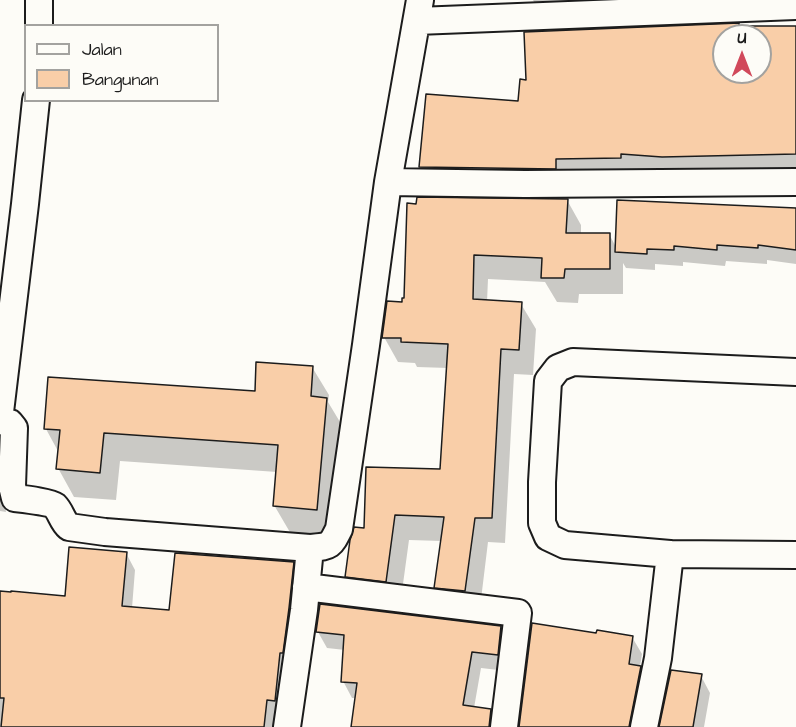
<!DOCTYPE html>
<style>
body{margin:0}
#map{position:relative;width:796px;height:727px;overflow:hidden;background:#fdfcf7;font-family:"Architects Daughter",sans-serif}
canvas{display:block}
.legend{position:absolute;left:24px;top:24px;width:195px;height:78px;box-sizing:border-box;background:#fdfcf7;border:2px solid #a3a29f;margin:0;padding:8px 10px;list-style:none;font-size:18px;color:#1c1c1c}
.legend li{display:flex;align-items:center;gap:12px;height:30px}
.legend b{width:30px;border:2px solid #a3a29f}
.north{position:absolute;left:712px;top:24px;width:60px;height:60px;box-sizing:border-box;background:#fdfcf7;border:2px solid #a3a29f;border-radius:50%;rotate:0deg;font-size:16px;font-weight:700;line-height:24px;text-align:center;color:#1c1c1c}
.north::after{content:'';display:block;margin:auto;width:21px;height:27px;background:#d1495b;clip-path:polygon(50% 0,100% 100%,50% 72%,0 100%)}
</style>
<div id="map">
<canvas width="796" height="727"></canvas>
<ul class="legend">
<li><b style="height:8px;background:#fdfcf7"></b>Jalan</li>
<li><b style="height:16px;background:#f9cea8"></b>Bangunan</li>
</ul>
<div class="north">U</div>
</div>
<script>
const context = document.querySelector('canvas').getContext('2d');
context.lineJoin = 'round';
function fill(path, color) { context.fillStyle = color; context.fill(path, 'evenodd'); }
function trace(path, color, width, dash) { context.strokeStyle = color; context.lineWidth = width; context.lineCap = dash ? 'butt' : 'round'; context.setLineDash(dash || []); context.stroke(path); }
fill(new Path2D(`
 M533 0H746L543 18Z
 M796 27V171L672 174 630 170V175L431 184 421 167 427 96 520 103 528 81 739 28ZM724 36H760V72H724Z
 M567 200 581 225V234H609L617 249 796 210V264L767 260V264L726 261 725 266 683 262V266L655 264V270L626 268 623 263V294H579L578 303 557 302 545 282 488 279 487 302 521 304 536 329 533 375 514 374 505 543 488 542 479 616 450 612 436 587 442 541 409 540 400 606 361 601 347 576 365 530 441 470 448 368 417 367 415 363 398 362 384 337 406 299 409 205Z
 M312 367 329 395 328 402 343 427 332 537 291 534 274 505 277 472 120 461 116 500 74 497 58 468 59 453 46 429 256 392Z
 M0 441 6 452 4 501 6 512 0 511Z
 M126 553 135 570 132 608 171 612 293 563 302 579 284 716 275 715 274 727H0V591L66 598Z
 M500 627 510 644 507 671 481 668 474 708 490 711 500 727H352L356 698H352L343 681 345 650 327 648 318 632Z
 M597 635 632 637 642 654 640 666 650 684 641 727H521Z
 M701 676 710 693 704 727H661Z`), '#0003');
const building = new Path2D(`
 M739 23V26H796V154L662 157 621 154V158L556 159V169L419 167 426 94 518 101 520 79 526 80 524 32ZM724 36H760V72H724Z
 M417 197 568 199 566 233H610V269H565L564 278H541L542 258 474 255 473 299 522 302 519 350 501 349 492 518H475L465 591 434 588 444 517 395 515 386 582 345 577 350 540 354 527 364 528 366 467 440 469 448 344 401 342V338H382L387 301 402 302V298H404L407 203 416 204Z
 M617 200 796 208V250L758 245V248L717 245V250L674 246V250L647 249V254L615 252Z
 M256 362 313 366 311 396 327 398 317 510 273 506 278 445 104 433 100 473 56 469 60 430 44 429 48 377 255 391Z
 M69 547 127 552 122 606 169 610 175 553 294 562 289 608 283 653H280L275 701 267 700 264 727H1L4 698H0V591L11 592V591L65 596Z
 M320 604 501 626 498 655 472 652 463 705 491 709 489 727H351L357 683 341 682 344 635 316 632Z
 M532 623 596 633 597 630 633 636 629 664 641 666 629 727H519Z
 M671 670 702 674 693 727H659Z`);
fill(building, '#f9cea8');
trace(building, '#1c1c1c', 1.5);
const minor = new Path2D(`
 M39 0V26
 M417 21 796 6
 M388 182 525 184 796 182
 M796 372 573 362 558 368 548 381 542 482V523L548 537 565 545 670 554 796 555
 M0 412 25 204 36 100
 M0 421 10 423 14 428 12 486 15 498C23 499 50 502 55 506 61 512 62 521 69 527L105 532 310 548C330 546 330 547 339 529L366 345 388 182 420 0
 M306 587 518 613 504 727
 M287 727 304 610 310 548
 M644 727 658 658 670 554`);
trace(minor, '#1c1c1c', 30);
trace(minor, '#fdfcf7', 26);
</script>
